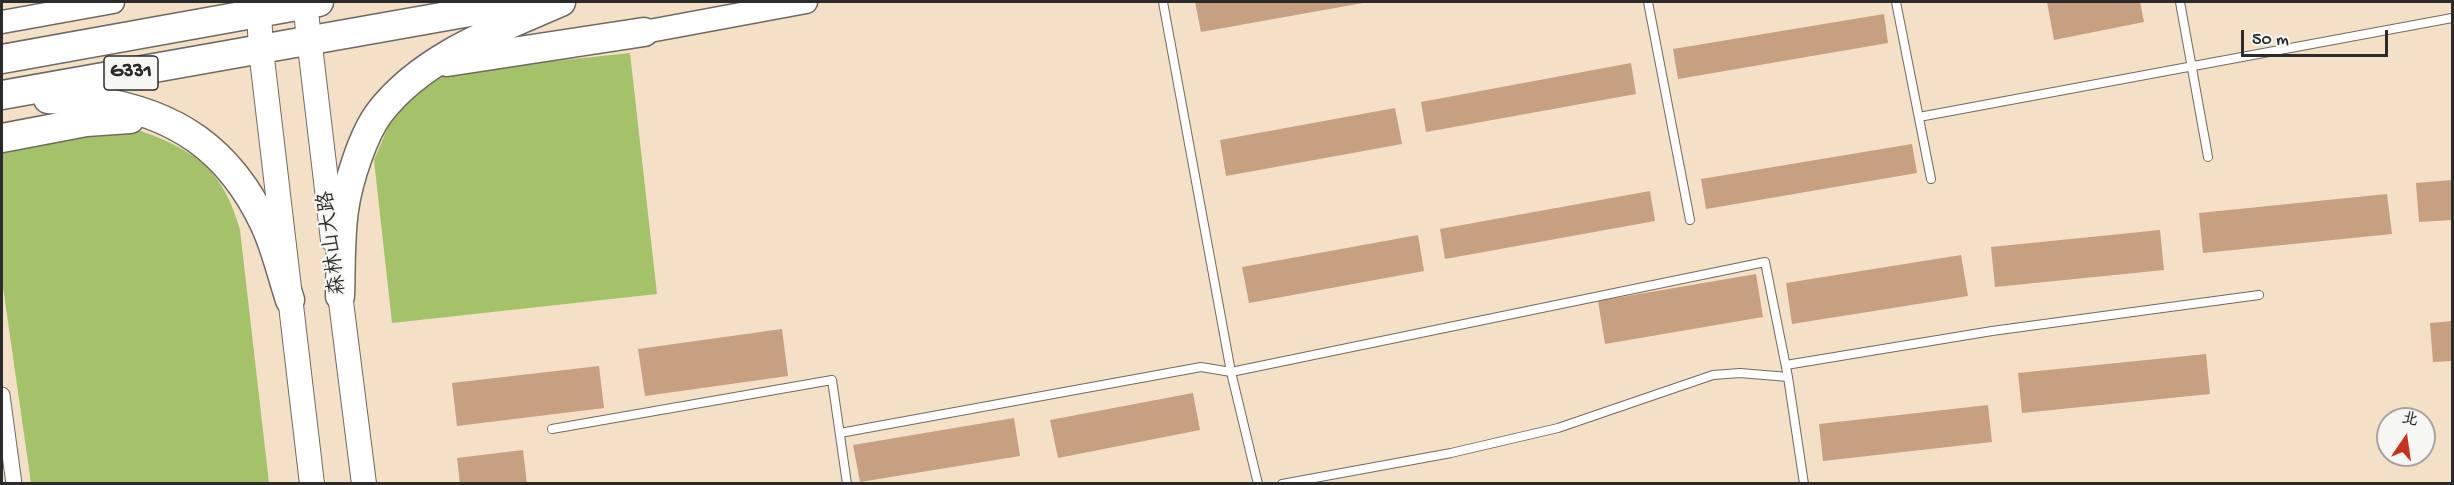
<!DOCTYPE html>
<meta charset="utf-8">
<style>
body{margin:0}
#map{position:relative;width:2454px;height:485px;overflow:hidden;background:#f4e0c7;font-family:"Gochi Hand","LXGW WenKai TC",sans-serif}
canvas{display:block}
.frame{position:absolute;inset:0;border:3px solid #2b2b2b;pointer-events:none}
.north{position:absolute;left:2376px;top:407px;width:60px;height:60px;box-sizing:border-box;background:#f6f6f2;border:2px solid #a5a5a2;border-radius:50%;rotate:13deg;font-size:16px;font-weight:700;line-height:24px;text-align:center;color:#2b2b2b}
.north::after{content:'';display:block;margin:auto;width:21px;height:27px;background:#c8321e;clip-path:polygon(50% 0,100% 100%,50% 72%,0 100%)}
.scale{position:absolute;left:2241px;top:30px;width:147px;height:27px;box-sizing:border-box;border:3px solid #2b2b2b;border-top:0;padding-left:8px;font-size:18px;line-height:21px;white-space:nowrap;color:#2b2b2b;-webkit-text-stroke:4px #f6f6f2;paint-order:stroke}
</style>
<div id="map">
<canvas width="2454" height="485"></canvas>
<div class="frame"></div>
<div class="north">北</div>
<div class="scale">50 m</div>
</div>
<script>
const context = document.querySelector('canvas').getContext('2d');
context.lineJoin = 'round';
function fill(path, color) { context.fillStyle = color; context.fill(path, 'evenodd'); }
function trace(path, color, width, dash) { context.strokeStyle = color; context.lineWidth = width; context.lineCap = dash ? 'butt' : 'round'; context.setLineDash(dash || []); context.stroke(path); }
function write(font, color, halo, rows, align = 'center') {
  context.font = font + ' "Gochi Hand","LXGW WenKai TC",sans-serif'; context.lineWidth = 4.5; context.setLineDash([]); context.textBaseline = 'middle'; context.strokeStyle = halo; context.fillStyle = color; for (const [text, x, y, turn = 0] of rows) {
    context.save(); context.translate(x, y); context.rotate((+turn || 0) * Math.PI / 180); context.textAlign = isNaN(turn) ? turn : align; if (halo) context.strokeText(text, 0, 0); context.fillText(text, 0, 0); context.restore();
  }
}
fill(new Path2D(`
 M630 53 657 294 392 323 374 160 394 113 441 73Z
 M141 131C197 151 224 172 240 230L269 483H31L2 280V147L100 132Z`), '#a4c26a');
fill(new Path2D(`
 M1195 2H1362L1363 3 1201 32Z
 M2047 2H2140L2144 22 2054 40Z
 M1884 14 1888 43 1678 79 1673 49Z
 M1631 63 1636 94 1426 132 1421 102Z
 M1395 108 1402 144 1226 176 1220 140Z
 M1912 144 1917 173 1706 209 1701 179Z
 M2452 180V220L2419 222 2416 183Z
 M1650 191 1655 221 1445 259 1440 229Z
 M2387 194 2392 234 2203 253 2199 213Z
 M2160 230 2164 270 1995 287 1991 247Z
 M1418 235 1424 271 1249 303 1242 267Z
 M1961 255 1968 296 1792 324 1786 283Z
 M1756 274 1763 317 1605 344 1598 301Z
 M2452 321V361L2433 362 2430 323Z
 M782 329 788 376 645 396 638 349Z
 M2206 354 2210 394 2022 413 2018 373Z
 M599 366 604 408 457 426 452 383Z
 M1193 393 1200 430 1058 458 1050 420Z
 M1988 405 1992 442 1823 461 1819 424Z
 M1014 418 1020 456 860 482 853 445Z
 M523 450 527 484H460L457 458Z`), '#c6a080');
const lane = new Path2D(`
 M1163 2 1231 372 1258 484
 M1648 2 1690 220
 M1896 2 1931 179
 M2180 2 2208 157
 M1919 117 2452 18
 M1786 365 1992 331 2259 295
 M552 429 832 380 847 484
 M840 433 1201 367 1231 372 1765 262 1788 377 1804 484
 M1282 484 1451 453 1558 428 1713 375 1740 373 1788 377`);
const street = new Path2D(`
 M2 395 14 484`);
const secondary = new Path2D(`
 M2 22 113 2
 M644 32 806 2`);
const primary = new Path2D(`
 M305 4 333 240
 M259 12 261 50 312 484
 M338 278 364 484`);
const highway = new Path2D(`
 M2 59 319 2
 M447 62 644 32
 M2 95 526 2
 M48 99C64 100 80 99 95 101 176 113 230 150 265 225 276 249 282 276 290 300
 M2 138 86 122 130 119
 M340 296C341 268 340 238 344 210 348 182 363 134 380 112 423 56 499 29 561 2`);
trace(lane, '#716a62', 10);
trace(street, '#716a62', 17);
trace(secondary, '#716a62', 25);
trace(primary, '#716a62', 26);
trace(highway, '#716a62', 31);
trace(lane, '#fff', 8);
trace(street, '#fff', 15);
trace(secondary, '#fff', 22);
trace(primary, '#fff', 24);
trace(highway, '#fff', 28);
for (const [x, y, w] of [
 [131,73,54]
]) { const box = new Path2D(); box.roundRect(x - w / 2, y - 17, w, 34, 4.5); context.fillStyle = '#f6f6f2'; context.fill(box); trace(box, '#2b2b2b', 1.5); }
write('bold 20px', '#2b2b2b', null, [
 ["G331",131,73]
]);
write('21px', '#2b2b2b', '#f6f6f2', [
 ["森林山大路",334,243,-97]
]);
</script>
